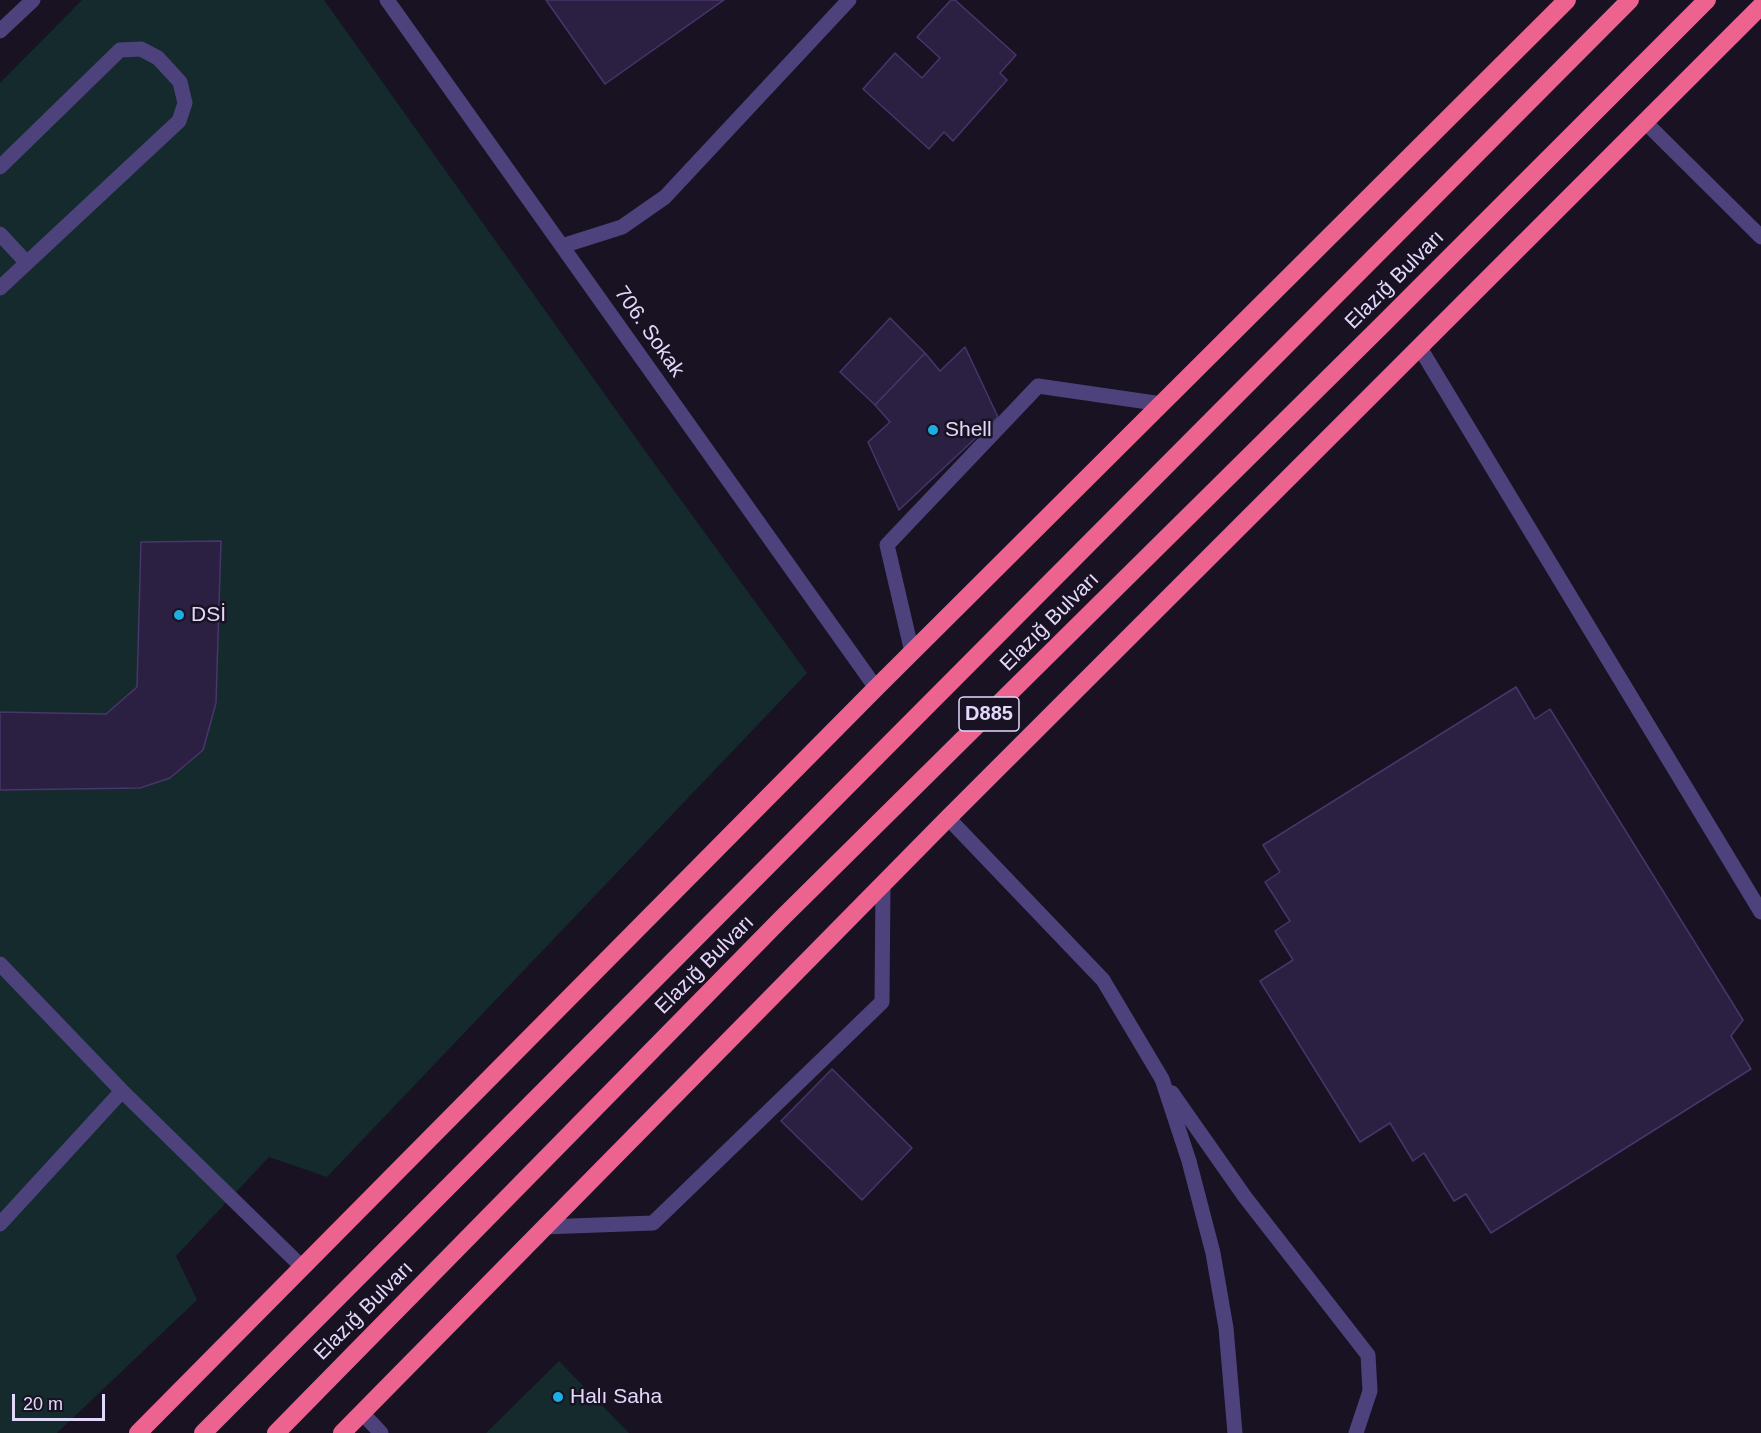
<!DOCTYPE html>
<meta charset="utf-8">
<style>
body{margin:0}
#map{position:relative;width:1761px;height:1433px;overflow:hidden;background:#181223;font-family:Arial,sans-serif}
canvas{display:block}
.scale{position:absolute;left:12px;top:1394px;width:93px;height:27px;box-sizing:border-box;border:3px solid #e2d9fa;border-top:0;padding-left:8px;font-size:18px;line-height:21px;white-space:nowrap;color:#e2d9fa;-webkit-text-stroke:4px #181223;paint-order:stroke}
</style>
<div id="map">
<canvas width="1761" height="1433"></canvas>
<div class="scale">20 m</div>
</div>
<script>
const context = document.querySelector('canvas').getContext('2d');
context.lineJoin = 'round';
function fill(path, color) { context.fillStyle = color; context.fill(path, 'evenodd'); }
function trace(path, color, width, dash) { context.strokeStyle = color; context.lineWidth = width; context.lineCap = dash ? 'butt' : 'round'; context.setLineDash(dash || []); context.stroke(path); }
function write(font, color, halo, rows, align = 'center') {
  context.font = font + ' Arial,sans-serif'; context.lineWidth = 5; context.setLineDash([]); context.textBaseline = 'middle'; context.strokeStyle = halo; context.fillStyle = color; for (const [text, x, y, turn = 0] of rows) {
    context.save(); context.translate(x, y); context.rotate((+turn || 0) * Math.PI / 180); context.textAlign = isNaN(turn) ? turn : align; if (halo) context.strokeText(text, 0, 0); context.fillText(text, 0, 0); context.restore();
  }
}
fill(new Path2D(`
 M82 0H324L643 448 807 673 327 1177 269 1157 176 1256 197 1300 57 1433H0V83Z
 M559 1361 629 1433H486Z`), '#152a2d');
const building = new Path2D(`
 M546 0H724L605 84Z
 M951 0H955L1016 55 1000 73 1007 80 953 141 944 132 929 149 863 89 895 53 922 78 940 58 917 37Z
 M890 318 925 353 875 405 840 372Z
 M965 347 998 417 899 510 868 442 890 422 875 405 925 353 940 371Z
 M221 541 216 703 203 750 170 778 140 788 0 790V712L106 714 137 687 141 542Z
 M1516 687 1535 719 1550 709 1743 1020 1731 1036 1751 1069 1491 1233 1466 1194 1454 1201 1424 1153 1413 1161 1390 1123 1360 1142 1260 981 1293 960 1275 931 1290 921 1265 882 1280 872 1263 845Z
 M832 1069 912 1148 862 1200 781 1121Z`);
fill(building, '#2c2042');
trace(building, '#48356b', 1.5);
trace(new Path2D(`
 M387 0 876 688
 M0 31 33 0
 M1645 122 1761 237
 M0 167 120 50 141 49 158 58 180 82 185 103 179 121 0 288
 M0 234 27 263
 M562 246 622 227 665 197 849 0
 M1420 348 1761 912
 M912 652 887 545 1038 386 1162 404
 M948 818 1103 980 1162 1079 1189 1161 1213 1253 1226 1328 1235 1433
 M0 964 122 1091 302 1267
 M1172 1093 1245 1197 1368 1355 1370 1391 1356 1433
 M0 1224 122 1091
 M543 1227 653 1223 882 1002 883 884
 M362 1413 381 1433`), '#4e427c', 15);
trace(new Path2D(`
 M138 1433 876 688 1567 0
 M203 1433 1630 0
 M276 1433 782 918 1381 326 1707 0
 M342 1433 948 818 1761 6`), '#eb638e', 18);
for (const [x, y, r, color] of [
 [933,430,6,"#1daee2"],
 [179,615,6,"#1daee2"],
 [558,1397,6,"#1daee2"]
]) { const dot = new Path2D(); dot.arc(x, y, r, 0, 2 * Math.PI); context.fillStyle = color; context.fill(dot); trace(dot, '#181223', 2); }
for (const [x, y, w] of [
 [989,714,60]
]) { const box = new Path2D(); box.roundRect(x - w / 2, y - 17, w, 34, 4.5); context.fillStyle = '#181223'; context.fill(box); trace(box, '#e2d9fa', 1.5); }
write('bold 20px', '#e2d9fa', null, [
 ["D885",989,714]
]);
write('21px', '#e2d9fa', '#181223', [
 ["Elazığ Bulvarı",1395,280,-45],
 ["706. Sokak",649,332,55],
 ["Elazığ Bulvarı",1050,622,-45],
 ["Elazığ Bulvarı",705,965,-45],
 ["Elazığ Bulvarı",364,1311,-45]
]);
write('21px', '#e2d9fa', '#181223', [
 ["Shell",945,430],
 ["DSİ",191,615],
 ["Halı Saha",570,1397]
], 'left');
</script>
